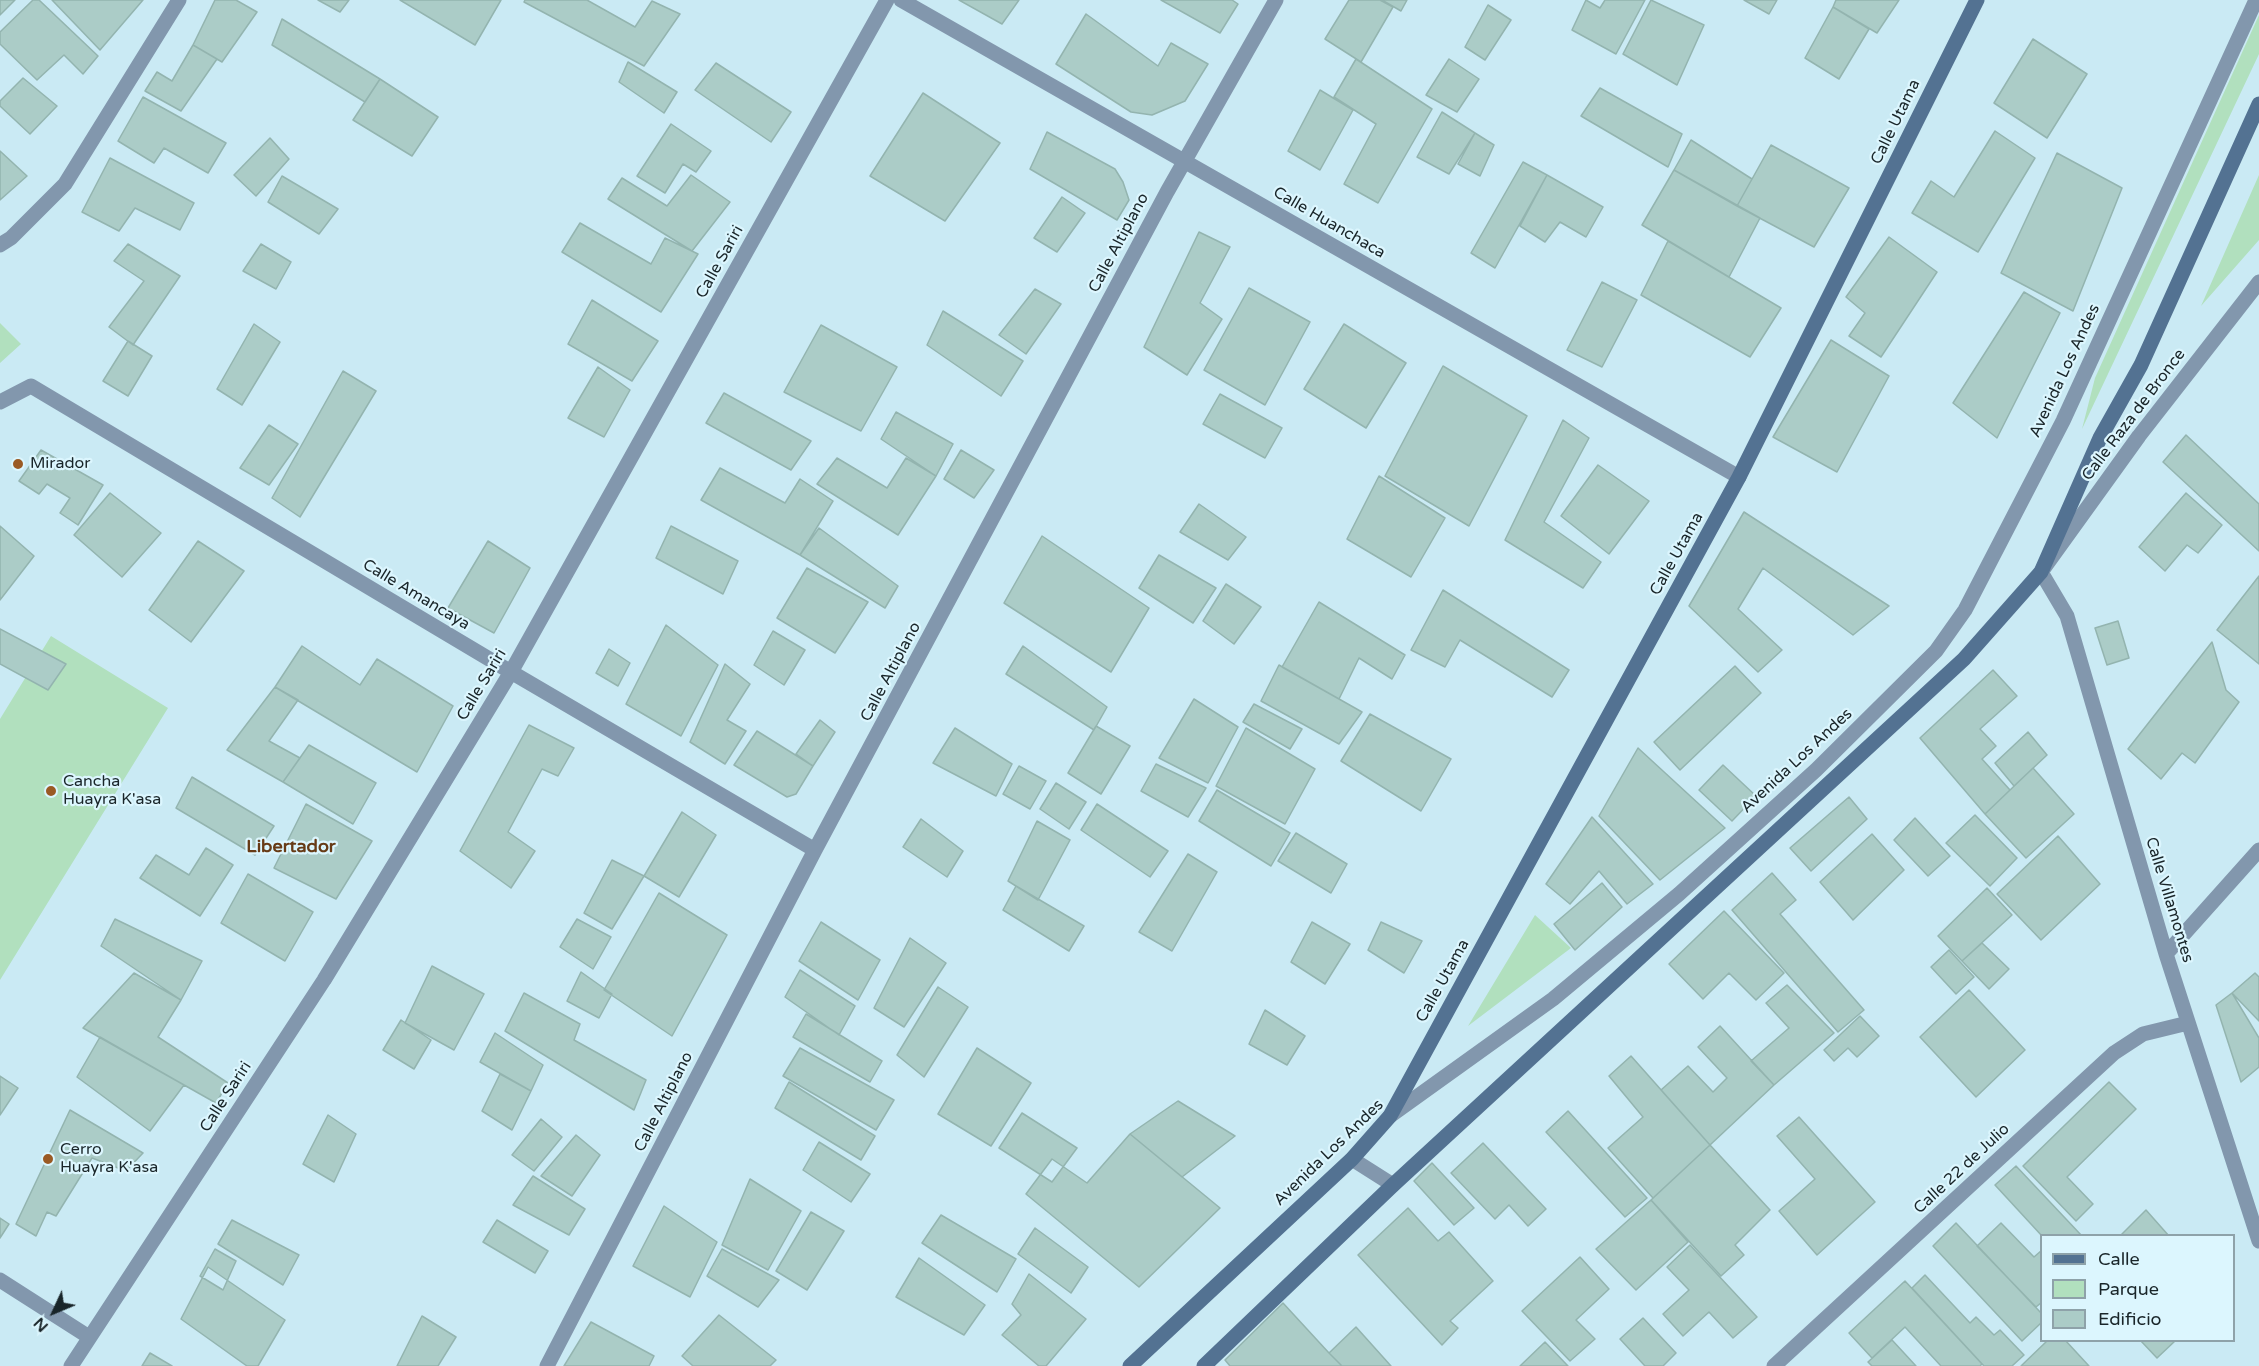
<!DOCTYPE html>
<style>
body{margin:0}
#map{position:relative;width:2259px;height:1366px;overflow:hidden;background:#caeaf4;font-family:"Varela Round",sans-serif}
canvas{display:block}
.legend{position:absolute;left:2040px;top:1234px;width:195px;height:108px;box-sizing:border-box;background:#dcf6fe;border:2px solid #8ea2a9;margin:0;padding:8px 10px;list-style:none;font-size:18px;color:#192529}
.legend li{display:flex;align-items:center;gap:12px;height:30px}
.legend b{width:30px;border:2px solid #8ea2a9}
.north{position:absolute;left:24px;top:1282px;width:60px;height:60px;-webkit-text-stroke:4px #dcf6fe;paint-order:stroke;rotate:226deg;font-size:16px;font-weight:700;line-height:24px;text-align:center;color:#192529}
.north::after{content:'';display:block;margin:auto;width:21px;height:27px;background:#192529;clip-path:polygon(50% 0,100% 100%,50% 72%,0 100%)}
</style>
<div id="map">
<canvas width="2259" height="1366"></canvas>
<ul class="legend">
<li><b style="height:8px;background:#537292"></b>Calle</li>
<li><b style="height:16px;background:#b1e0be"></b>Parque</li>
<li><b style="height:16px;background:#abccc7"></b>Edificio</li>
</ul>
<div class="north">N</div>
</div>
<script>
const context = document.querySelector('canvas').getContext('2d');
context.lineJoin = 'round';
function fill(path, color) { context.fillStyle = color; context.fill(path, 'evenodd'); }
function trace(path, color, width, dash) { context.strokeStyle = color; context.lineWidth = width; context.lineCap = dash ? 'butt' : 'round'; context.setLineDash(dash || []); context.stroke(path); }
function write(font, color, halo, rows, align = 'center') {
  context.font = font + ' "Varela Round",sans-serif'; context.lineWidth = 4.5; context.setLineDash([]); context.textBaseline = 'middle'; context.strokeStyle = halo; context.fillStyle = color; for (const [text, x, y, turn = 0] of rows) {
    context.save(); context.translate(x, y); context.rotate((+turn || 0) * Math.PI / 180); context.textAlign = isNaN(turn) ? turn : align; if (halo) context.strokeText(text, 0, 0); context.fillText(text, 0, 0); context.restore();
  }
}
fill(new Path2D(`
 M2259 15V54L2082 429 2095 378Z
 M2259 175V240L2201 306Z
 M0 323 21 344 0 363Z
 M51 636 168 708 0 980V719Z
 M1535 915 1571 948 1468 1026Z`), '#b1e0be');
const building = new Path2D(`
 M0 0H15L0 15Z
 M33 0H39L98 56 83 74 64 55 37 80 0 44V32Z
 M52 0H143L100 50Z
 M215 0H236L257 12 222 62 193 45Z
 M318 0H349L340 12Z
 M400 0H501L475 45Z
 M525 0H587L635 27 652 1 680 14 644 66 524 2Z
 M959 0H1019L1002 24Z
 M1161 0H1232L1238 4 1220 33Z
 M1349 0H1380L1393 7 1361 62 1325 39Z
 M1382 0H1407L1401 11Z
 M1586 0 1600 8 1605 0H1645L1616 54 1572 30Z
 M1651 0 1704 25 1677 85 1623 54Z
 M1744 0H1777L1769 14Z
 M1836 0H1899L1877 33 1833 7Z
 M1488 5 1511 20 1485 60 1465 47Z
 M1833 7 1869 29 1839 79 1805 58Z
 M1086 14 1158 66 1171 43 1208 64 1185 101 1152 115 1131 112 1056 64Z
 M282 19 380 79 365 102 272 45Z
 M2033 39 2087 74 2047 138 1994 103Z
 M193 45 217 59 181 111 145 91 157 72 172 81Z
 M1356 59 1432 109 1378 203 1344 184 1376 124 1334 97Z
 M1449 59 1479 79 1457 112 1426 95Z
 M628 62 677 92 664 113 619 82Z
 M716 63 791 112 771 142 695 90Z
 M23 78 57 106 30 134 0 106V101Z
 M380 79 438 117 412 156 353 120Z
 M1600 88 1682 134 1668 167 1581 116Z
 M1320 90 1353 110 1320 170 1288 151Z
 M923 93 1000 143 945 221 870 176Z
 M143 97 226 143 208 173 164 148 154 163 118 141Z
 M1442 112 1475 133 1449 174 1417 157Z
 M671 124 711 151 696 172 683 164 665 193 637 176Z
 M1995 131 2035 158 1978 252 1912 213 1931 181 1954 197Z
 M1047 132 1115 169 1123 182 1129 200 1117 220 1030 169Z
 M1475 133 1494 145 1480 176 1458 164Z
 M270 138 289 159 256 196 234 175Z
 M1691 140 1752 179 1737 206 1674 170Z
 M1771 145 1849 188 1814 247 1737 206Z
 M0 151 27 176 0 200Z
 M2057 153 2122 188 2073 311 2001 273Z
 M110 158 194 203 180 230 135 208 119 231 82 212Z
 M1523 162 1547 175 1495 268 1471 253Z
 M1674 170 1760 218 1729 277 1642 225Z
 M691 175 730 202 692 251 608 199 622 178 667 206Z
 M1547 175 1603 207 1586 237 1560 222 1545 242 1520 226Z
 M282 176 338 209 319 234 268 202Z
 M1062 197 1085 213 1057 252 1034 238Z
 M580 223 651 264 665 238 698 254 661 312 562 252Z
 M1199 232 1230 247 1200 303 1222 319 1187 375 1144 347Z
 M1889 237 1937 272 1881 357 1849 336 1865 313 1846 297Z
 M1668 241 1781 308 1750 357 1641 295Z
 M128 244 180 276 133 345 109 327 144 281 114 261Z
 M261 244 291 262 276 289 243 271Z
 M1602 282 1637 300 1602 367 1567 350Z
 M1249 288 1310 322 1265 405 1204 370Z
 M1035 289 1061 304 1026 354 999 335Z
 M2024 292 2060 313 1997 438 1953 403Z
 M592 300 658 341 632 381 568 344Z
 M943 311 1023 361 1001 396 927 345Z
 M254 324 280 342 242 405 217 389Z
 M1344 324 1406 363 1366 428 1304 389Z
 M821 325 897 367 861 431 784 392Z
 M1831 340 1889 376 1837 472 1773 437Z
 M128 341 152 356 128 396 103 381Z
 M1443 366 1527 416 1469 526 1385 476Z
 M598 367 630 390 604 437 568 418Z
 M343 371 376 391 300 517 272 498Z
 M724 393 811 441 791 470 706 423Z
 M1220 394 1282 428 1265 458 1203 424Z
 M896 412 953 444 936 476 881 439Z
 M1563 420 1589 438 1544 522 1601 562 1583 588 1505 540Z
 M269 425 298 444 269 485 240 468Z
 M2186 435 2259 504V551L2163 462Z
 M41 450 103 485 78 525 60 513 70 498 47 484 39 494 19 481Z
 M961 450 994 470 974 498 944 479Z
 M837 458 887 488 906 458 936 476 898 535 817 484Z
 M1598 465 1649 501 1609 554 1561 516Z
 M720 468 785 503 800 479 833 501 800 555 701 500Z
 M1379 476 1445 518 1411 577 1347 539Z
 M110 493 161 533 122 577 74 535Z
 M2186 493 2222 525 2198 553 2187 545 2165 571 2139 547Z
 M1199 504 1246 537 1228 560 1180 532Z
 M1744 512 1889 606 1853 635 1763 568 1738 609 1782 650 1758 672 1689 606Z
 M0 526 34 556 0 600Z
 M671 526 738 561 723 594 656 558Z
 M819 528 898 586 885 608 800 555Z
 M1042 536 1149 608 1111 672 1004 603Z
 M198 541 244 571 191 642 149 610Z
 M488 541 530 568 494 633 448 608Z
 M1159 555 1216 588 1193 623 1139 588Z
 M807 568 868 602 835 653 777 618Z
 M2259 576V664L2217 630Z
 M1226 584 1261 607 1234 644 1203 621Z
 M1443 590 1569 670 1552 697 1460 640 1445 667 1411 650Z
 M1319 602 1405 655 1392 679 1359 658 1339 699 1282 667Z
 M2118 621 2129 658 2107 665 2095 628Z
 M666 625 718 665 681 736 626 704Z
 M0 629 66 664 48 690 0 664Z
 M773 631 805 650 784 685 754 665Z
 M2212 642 2226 690 2239 702 2195 763 2182 753 2161 779 2128 749Z
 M302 646 360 685 377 659 453 706 417 772 275 687Z
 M1023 646 1107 707 1094 730 1006 674Z
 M609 649 630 663 618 686 596 673Z
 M725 664 750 684 727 720 746 731 725 764 690 742Z
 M1279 665 1362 712 1339 744 1261 701Z
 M1735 666 1761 693 1680 770 1654 742Z
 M1993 670 2017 696 1980 729 1996 746 1982 759 2010 790 1985 814 1920 738Z
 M275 687 298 700 269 741 300 758 283 782 227 750Z
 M1194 699 1238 727 1208 783 1159 758Z
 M1254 704 1302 729 1290 749 1243 722Z
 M1370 714 1451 759 1421 811 1341 761Z
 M820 720 835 732 813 766 796 754Z
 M529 725 574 748 558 776 542 769 508 832 535 851 511 888 460 851Z
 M1096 726 1130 746 1101 794 1068 773Z
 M955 728 1012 764 996 796 933 763Z
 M1246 728 1315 769 1285 824 1216 786Z
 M757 731 813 766 796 794 787 797 734 765Z
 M2028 732 2047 755 2014 786 1995 763Z
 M309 745 376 783 353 824 283 782Z
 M1638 748 1725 828 1660 880 1599 816Z
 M1156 764 1206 788 1188 817 1141 791Z
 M1723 765 1756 796 1732 821 1699 790Z
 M1019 766 1046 781 1030 809 1003 794Z
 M2033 768 2074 814 2026 858 1985 814Z
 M192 777 274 826 255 855 176 808Z
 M1056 783 1086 802 1069 829 1040 809Z
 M1217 790 1290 833 1271 866 1199 821Z
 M1849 797 1867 819 1811 871 1790 848Z
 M306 804 372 841 336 899 274 868Z
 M1097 804 1168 851 1150 877 1081 830Z
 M682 812 716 835 679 897 644 876Z
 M1975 815 2017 858 1990 886 1946 843Z
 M1592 817 1653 884 1627 904 1599 871 1570 904 1546 884Z
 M1915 818 1950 856 1928 876 1894 840Z
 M921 819 963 851 947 877 903 847Z
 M1037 821 1070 840 1038 900 1008 881Z
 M1296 833 1347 864 1331 893 1278 861Z
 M1872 834 1904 870 1853 920 1820 882Z
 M2058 836 2100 884 2041 940 1997 894Z
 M206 848 233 865 200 916 140 878 156 855 189 875Z
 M1188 854 1217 872 1172 951 1139 932Z
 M612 860 644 876 612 929 584 913Z
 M1772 873 1796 900 1780 914 1864 1010 1838 1032 1732 910Z
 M248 874 313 912 285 961 221 923Z
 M1602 883 1622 907 1575 950 1554 924Z
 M1016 886 1084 926 1069 951 1003 910Z
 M1987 888 2012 915 1962 961 1938 936Z
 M659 893 727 935 672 1036 604 990Z
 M1724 911 1784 973 1756 1000 1729 973 1703 999 1669 964Z
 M115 919 202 961 181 1000 101 946Z
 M577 919 611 937 593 969 560 947Z
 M821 922 880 960 858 1000 799 961Z
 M1312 922 1350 944 1325 984 1291 962Z
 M1381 922 1422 941 1404 973 1368 950Z
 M910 938 946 963 904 1027 874 1008Z
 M1982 943 2009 969 1989 989 1962 961Z
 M1949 950 1974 977 1956 994 1931 967Z
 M432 966 484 994 454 1050 405 1023Z
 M800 970 855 1006 839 1035 785 997Z
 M581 972 612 994 599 1018 567 1001Z
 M134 973 181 1000 158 1037 228 1083 216 1103 83 1028Z
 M2255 973 2259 977V1021L2232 993Z
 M1787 985 1834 1033 1774 1085 1751 1061 1789 1028 1766 1003Z
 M938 987 968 1007 924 1077 897 1055Z
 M1969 990 2025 1050 1976 1097 1920 1037Z
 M524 993 580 1024 574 1040 646 1080 634 1110 505 1031Z
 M2232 993 2259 1038V1067L2241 1082 2216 1005Z
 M1265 1010 1305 1036 1287 1065 1249 1044Z
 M806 1014 882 1061 870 1082 793 1037Z
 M1860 1016 1879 1036 1857 1057 1848 1048 1834 1061 1824 1050Z
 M401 1020 431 1040 414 1069 383 1050Z
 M1720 1026 1774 1085 1710 1145 1661 1090 1688 1066 1713 1092 1727 1078 1698 1047Z
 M495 1033 543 1065 531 1091 480 1062Z
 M100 1037 184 1085 150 1131 77 1077Z
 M800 1048 894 1100 876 1130 783 1076Z
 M977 1048 1031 1083 991 1146 938 1114Z
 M1631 1056 1710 1145 1653 1198 1608 1148 1643 1117 1609 1076Z
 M500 1074 531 1091 512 1130 482 1111Z
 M0 1076 18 1088 0 1115Z
 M789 1082 875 1136 861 1160 775 1108Z
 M2109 1082 2136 1109 2067 1177 2093 1204 2076 1221 2023 1166Z
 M1178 1101 1235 1136 1182 1177 1130 1134Z
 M70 1110 143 1153 126 1171 92 1158 56 1216 47 1212 36 1236 16 1224Z
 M1568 1111 1647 1198 1625 1217 1546 1132Z
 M1022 1113 1077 1148 1052 1182 999 1148Z
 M328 1115 356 1134 334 1182 303 1164Z
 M1799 1117 1875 1202 1817 1255 1779 1211 1815 1179 1777 1136Z
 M541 1119 562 1137 534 1171 512 1155Z
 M1130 1134 1220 1208 1139 1287 1026 1194 1052 1159 1087 1183Z
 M576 1135 600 1155 572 1196 541 1176Z
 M819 1142 870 1174 851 1202 803 1170Z
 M1483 1143 1546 1209 1528 1226 1509 1205 1495 1219 1451 1173Z
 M1710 1145 1770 1210 1735 1245 1744 1255 1721 1276 1651 1200Z
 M1432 1163 1474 1208 1454 1225 1414 1181Z
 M2016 1166 2082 1236H2042L1995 1185Z
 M533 1176 585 1209 569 1235 513 1205Z
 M750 1179 801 1211 768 1270 722 1245Z
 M1651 1200 1688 1242 1636 1290 1596 1249Z
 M664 1206 717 1242 690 1297 633 1266Z
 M1408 1208 1438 1241 1449 1232 1493 1281 1450 1321 1458 1328 1442 1345 1358 1255Z
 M2146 1210 2169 1236H2120Z
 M811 1212 844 1231 807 1290 776 1271Z
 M941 1215 1016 1259 997 1292 922 1243Z
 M0 1218 9 1224 0 1238Z
 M232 1220 299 1255 283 1285 218 1244Z
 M497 1220 548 1251 535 1273 483 1242Z
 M1956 1223 2042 1314V1322L2022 1341 1933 1246Z
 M2001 1223 2034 1257 2042 1250V1302L2036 1307 1977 1246Z
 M1035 1228 1088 1267 1071 1293 1018 1254Z
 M1690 1245 1757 1317 1733 1338 1709 1312 1683 1336 1663 1314 1689 1290 1667 1267Z
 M215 1249 236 1261 223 1290 200 1276Z
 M722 1249 779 1280 758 1307 707 1276Z
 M1580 1257 1609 1289 1576 1320 1595 1339 1570 1361 1522 1311Z
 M919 1258 985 1305 964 1335 896 1297Z
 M208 1267 285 1320 258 1366H247L181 1319Z
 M1029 1274 1086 1319 1046 1366H1039L1002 1335 1021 1315 1012 1304Z
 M1925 1275 1970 1323 1976 1317 1994 1335 2000 1330 2024 1355 2012 1366H1984L1912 1288Z
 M1905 1281 1982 1364 1980 1366H1941L1905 1327 1872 1358 1849 1333Z
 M1283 1303 1329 1353 1342 1366H1230L1225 1360Z
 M719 1315 776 1360 770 1366H693L682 1356Z
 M422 1316 456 1337 438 1366H397Z
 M1643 1318 1676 1353 1663 1366H1645L1620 1339Z
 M591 1322 654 1356 649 1366H564Z
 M1356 1327 1391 1366H1342L1329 1353Z
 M1892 1340 1916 1366H1872L1868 1362Z
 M2048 1340H2065L2089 1366H2021Z
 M2140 1340H2175V1341L2157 1358Z
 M1545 1342 1568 1366H1520Z
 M150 1353 172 1366H142Z`);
fill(building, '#abccc7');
trace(building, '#93b4af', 1.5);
trace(new Path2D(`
 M1390 1116 1553 999 1679 894 1816 770 1936 651 1965 610 2063 421 2256 0`), '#8297ad', 15);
trace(new Path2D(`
 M901 0 1739 477
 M0 245 11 238 65 184 179 0
 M2259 282 2139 436 2041 572 2067 616 2166 954 2259 1241
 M0 402 31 386 511 672 815 850
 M2166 954 2259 850
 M1352 1159 1393 1185
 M0 1280 89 1337
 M71 1366 324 980 511 672 887 0
 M547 1366 815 850 1167 192 1276 0
 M1774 1366 2114 1053 2143 1034 2188 1023`), '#8297ad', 15);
trace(new Path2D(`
 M1130 1366 1352 1159 1390 1116 1739 477 1977 0
 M1204 1366 1393 1185 1964 659 2041 572 2100 438 2141 365 2259 104`), '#537292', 15);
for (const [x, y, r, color] of [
 [18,464,6,"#9a5a24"],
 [51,791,6,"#9a5a24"],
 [48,1159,6,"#9a5a24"]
]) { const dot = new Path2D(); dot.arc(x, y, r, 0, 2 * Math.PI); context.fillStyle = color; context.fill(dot); trace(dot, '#dcf6fe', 2); }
write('16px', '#192529', '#dcf6fe', [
 ["Calle Utama",1896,122,-64],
 ["Calle Huanchaca",1329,223,30],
 ["Calle Altiplano",1119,243,-62],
 ["Calle Sariri",720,262,-61],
 ["Avenida Los Andes",2065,371,-65],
 ["Calle Raza de Bronce",2134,415,-53],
 ["Calle Utama",1677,554,-61],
 ["Calle Amancaya",416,595,31],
 ["Calle Altiplano",891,672,-62],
 ["Calle Sariri",482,685,-59],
 ["Avenida Los Andes",1797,761,-43],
 ["Calle Villamontes",2169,900,73],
 ["Calle Utama",1443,981,-61],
 ["Calle Sariri",226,1097,-57],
 ["Calle Altiplano",664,1102,-63],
 ["Avenida Los Andes",1329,1153,-44],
 ["Calle 22 de Julio",1962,1169,-43]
]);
write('16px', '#192529', '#dcf6fe', [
 ["Mirador",30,464],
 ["Cancha",63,782],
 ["Huayra K'asa",63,800],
 ["Cerro",60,1150],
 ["Huayra K'asa",60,1168]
], 'left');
write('bold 18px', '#673b16', '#dcf6fe', [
 ["Libertador",291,847]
]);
</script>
